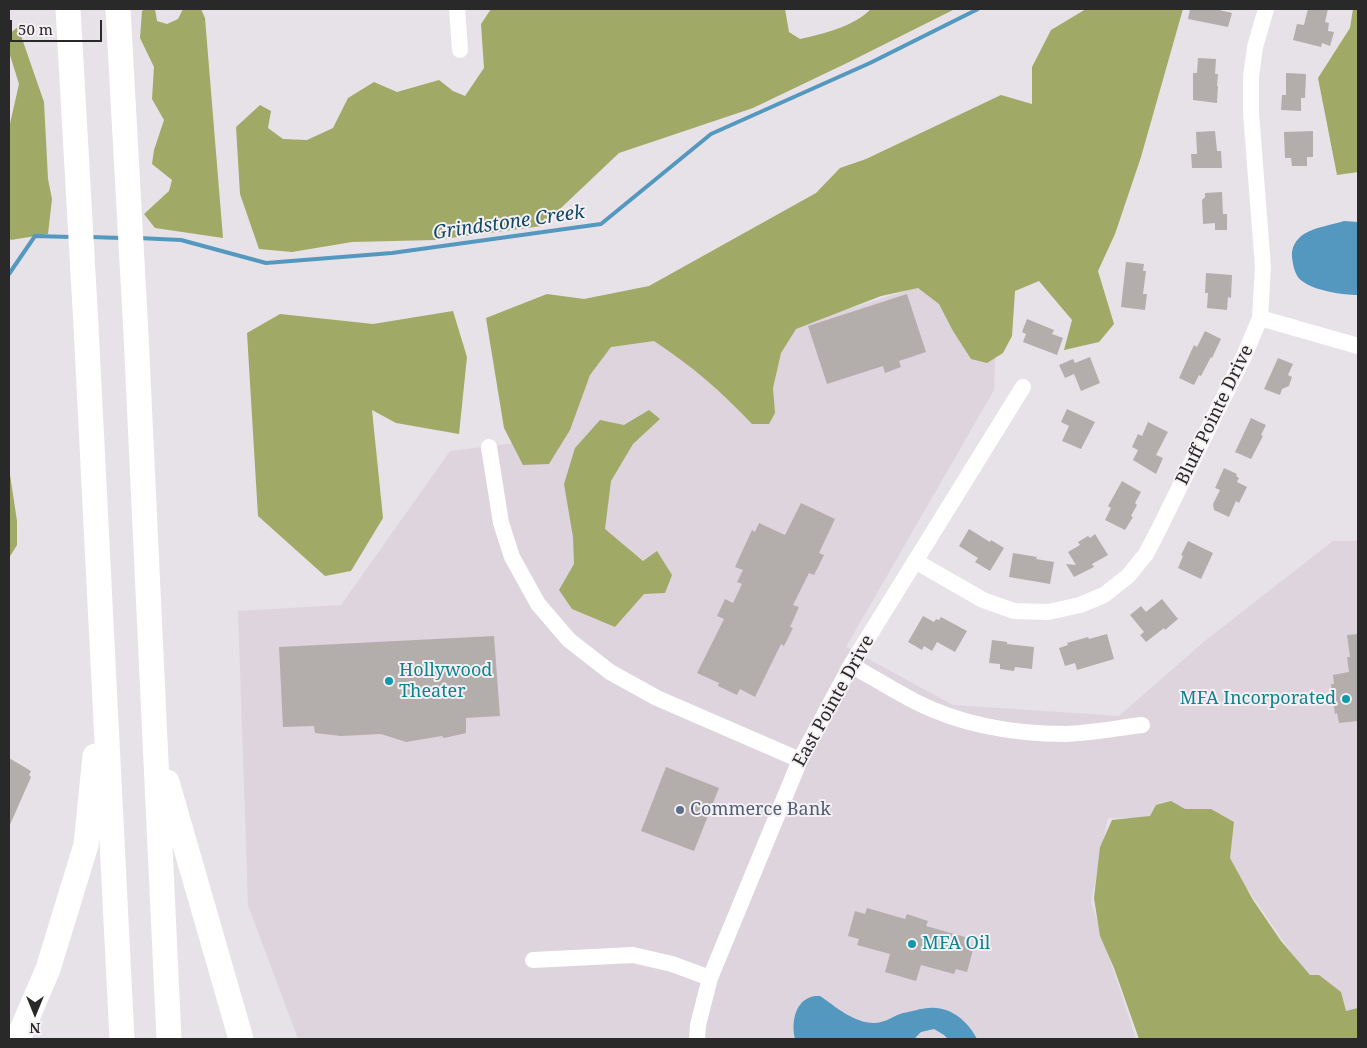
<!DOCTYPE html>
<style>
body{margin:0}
#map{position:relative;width:1367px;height:1048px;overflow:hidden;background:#e7e2e7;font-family:"Noto Serif",serif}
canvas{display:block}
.frame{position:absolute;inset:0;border:10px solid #2a292a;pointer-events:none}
.north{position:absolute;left:10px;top:988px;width:50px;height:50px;-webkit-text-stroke:4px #f4f0f4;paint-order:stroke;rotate:180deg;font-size:14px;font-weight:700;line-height:20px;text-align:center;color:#2a292a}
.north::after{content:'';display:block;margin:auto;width:18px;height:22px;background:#2a292a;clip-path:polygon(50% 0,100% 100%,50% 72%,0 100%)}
.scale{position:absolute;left:10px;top:20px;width:92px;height:22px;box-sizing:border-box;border:2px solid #2a292a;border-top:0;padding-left:6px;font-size:15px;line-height:18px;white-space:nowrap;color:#2a292a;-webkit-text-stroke:4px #f4f0f4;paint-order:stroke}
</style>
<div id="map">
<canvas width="1367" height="1048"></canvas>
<div class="frame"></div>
<div class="north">N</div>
<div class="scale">50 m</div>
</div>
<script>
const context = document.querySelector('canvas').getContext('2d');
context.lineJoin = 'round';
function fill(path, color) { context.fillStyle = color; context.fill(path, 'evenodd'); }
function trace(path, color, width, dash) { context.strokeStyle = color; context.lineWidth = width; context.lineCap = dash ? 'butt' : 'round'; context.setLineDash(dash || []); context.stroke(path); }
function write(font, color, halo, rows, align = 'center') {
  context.font = font + ' "Noto Serif",serif'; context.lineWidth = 4; context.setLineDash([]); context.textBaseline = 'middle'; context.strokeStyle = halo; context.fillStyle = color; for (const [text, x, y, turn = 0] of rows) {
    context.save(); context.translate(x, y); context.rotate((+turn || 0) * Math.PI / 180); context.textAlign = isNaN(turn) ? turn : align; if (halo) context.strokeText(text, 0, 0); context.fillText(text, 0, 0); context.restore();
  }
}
fill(new Path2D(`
 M999 261 994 390 846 647 953 705 1119 716 1206 640 1333 541H1358V1013L1351 1016 1308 977 1226 858 1216 819 1108 818 1091 902 1136 1039H298L248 905 238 611 341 605 450 451 558 438 577 386 609 343 786 329Z`), '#ddd4dd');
fill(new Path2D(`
 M145 9H155L157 21 167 24 178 19 183 9H201L205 18 223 238 155 228 144 214 169 191 172 180 152 164 154 150 164 120 152 99 154 67 140 38 142 11Z
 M491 9H785L789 32 800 39C824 34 854 26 871 9H955L849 62 753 108 619 153 542 226 435 240 352 242 292 252 259 249 240 194 236 127 260 105 271 111 268 128 283 139 307 140 333 128 348 98 374 82 397 92 439 80 453 91 465 96 484 68 481 24Z
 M1086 9H1183L1141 157 1115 234 1098 271 1114 324 1099 342 1064 350 1072 320 1039 281 1015 291 1012 336 1003 353 987 363 971 359 953 331 939 304 918 288 881 296 796 329 781 353 773 388 775 413 769 424H752C721 391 692 366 654 341L611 347 590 375 570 430 549 464 523 465 504 428 486 318 547 294 584 299 649 286 816 193 840 168 866 159 1001 95 1032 104V67L1051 30Z
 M1353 9H1358V172L1337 175 1318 78 1350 28Z
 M18 27 44 102 48 179 52 199 48 234 11 240 9 238V128L19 84 9 52V34Z
 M453 311 467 357 459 434 396 423 372 410 383 518 351 571 325 576 258 516 247 333 280 314 373 324Z
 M649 410 660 419 633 444 611 481 605 529 643 561 657 551 672 575 665 593 644 594 615 627 572 609 559 590 574 564 573 537 564 484 575 448 600 420 624 425Z
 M9 468 17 521V545L9 558Z
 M1171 801 1185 809H1211L1234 822 1230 858 1253 900 1281 941 1310 975H1319L1341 992 1346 1011 1358 1008V1039H1139L1114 968 1100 936 1094 898 1100 847 1112 820 1150 816 1156 805Z`), '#a1a966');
fill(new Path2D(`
 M1344 221 1358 222V295C1343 295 1315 291 1302 281 1295 276 1293 266 1292 257 1291 248 1296 239 1304 234 1316 227 1331 225 1344 221Z
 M815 996H820C836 1007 854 1023 874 1023 885 1023 893 1016 903 1013 911 1012 921 1008 929 1008 950 1006 968 1021 977 1039H948L944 1035 934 1029 921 1032 914 1039H795C791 1022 795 999 815 996Z`), '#5498bf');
trace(new Path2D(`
 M91 237 121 238
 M138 238 181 240 266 263 392 253 601 224 711 134 870 63 978 9
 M9 274 35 236 71 237`), '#5498bf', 4);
fill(new Path2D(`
 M1190 9H1220L1219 10 1232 13 1228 27 1188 19Z
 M1308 9H1328L1325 22 1329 23 1328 31 1334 32 1330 46 1322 43 1321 47 1293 40 1297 24 1304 25Z
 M1198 58 1216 59 1215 74H1218L1217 86H1218L1217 103 1193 100V73H1197Z
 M1286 73 1306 74 1305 98H1301V111L1281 110 1282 95H1286Z
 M1215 131 1217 151H1221L1222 168H1192L1191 154H1197L1196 132Z
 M1313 131V157H1307V166H1292L1291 158H1285L1284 132Z
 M1222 192 1223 214H1227V230H1215V223L1203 224 1202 200 1205 197V193Z
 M1126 262 1144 264 1143 271H1146L1143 294H1147L1145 310 1121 307Z
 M1206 273 1232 275 1231 298 1228 297 1227 310 1207 308 1208 293H1205Z
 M907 294 926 352 899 361 901 367 885 373 883 366 827 384 808 326Z
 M1027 319 1054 330 1052 334 1063 338 1057 355 1023 342 1026 334 1022 332Z
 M1205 331 1221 339 1212 358 1211 357 1201 376 1199 375 1194 385 1179 378 1194 345 1197 347Z
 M1090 357 1100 383 1081 391 1074 374 1065 378 1059 365 1073 359 1075 363Z
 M1278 358 1293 364 1288 375 1292 377 1289 386 1282 389 1280 395 1264 389Z
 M1067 409 1095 422 1081 449 1062 441 1069 426 1061 422Z
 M1251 418 1266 425 1261 435 1263 436 1251 459 1235 452Z
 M1148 422 1168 432 1156 455 1163 458 1156 474 1133 460 1138 450 1132 447 1138 434 1142 436Z
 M1224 468 1237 474 1236 476 1239 478 1237 482 1247 487 1239 503 1236 501 1229 517 1214 510 1213 504 1220 490 1215 488Z
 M1122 481 1141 492 1135 503 1137 505 1131 516 1133 517 1125 530 1105 520 1111 508 1108 506Z
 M801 503 835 519 819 553 824 555 814 575 809 573 793 605 799 607 790 627 793 628 784 646 781 644 755 697 740 689 737 695 718 686 719 683 697 673 724 619 717 616 725 599 733 603 742 584 737 582 743 570 735 567 752 530 755 532 759 523 785 535Z
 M969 529 990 542 991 540 1004 548 990 571 975 562 978 558 959 546Z
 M1095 534 1108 555 1092 564 1094 567 1074 577 1066 564 1076 565 1068 552 1080 545 1078 542 1088 536 1090 538Z
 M1188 541 1213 553 1201 579 1178 568 1183 556 1181 555Z
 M1013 553 1037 557 1036 559 1054 562 1050 584 1009 577Z
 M1162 599 1178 619 1165 630 1164 628 1146 642 1140 635 1144 632 1130 615 1141 606 1146 612Z
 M923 616 934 622 936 619 939 620 941 617 967 631 955 652 937 642 932 651 924 646 922 650 908 642Z
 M1107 634 1114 659 1077 670 1075 663 1065 666 1059 648 1068 645 1067 643 1088 637 1089 639Z
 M1358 634V721L1339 723 1337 713 1335 714 1331 684H1334L1333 675 1349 672 1347 657H1350L1347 635Z
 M494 636 500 716 466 718V733L444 738 442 736 406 742 381 734 341 736 315 733 314 726 283 727 279 647Z
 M992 640 1007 642V644L1034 647 1032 669 1015 667 1014 671 1000 669V664L989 663Z
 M9 758 31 771 29 775 31 777 9 827Z
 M666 767 719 788 694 851 641 831Z
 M867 908 905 919 907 914 928 921 926 926 965 937 964 943 974 946 967 972 956 969 954 974 921 965 916 981 885 972 890 954 857 945 859 939 848 936 855 911 865 914Z`), '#b3aeab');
trace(new Path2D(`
 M457 9 460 50
 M1260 318 1358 346
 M489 447 501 523 512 557 538 604 569 640 610 672 657 698 800 760
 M915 561 983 600 1014 611 1048 612 1080 605 1104 595 1128 576 1146 554 1159 529 1245 354 1260 318 1263 267 1251 113V77L1255 47 1266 9
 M851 665C872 677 893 690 914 701 961 725 1014 734 1066 734 1091 733 1117 728 1142 725
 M533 960 633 955 672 964 710 978
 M697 1039 698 1025 710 978 800 760 851 665 1023 387`), '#fff', 16);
trace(new Path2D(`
 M68 9 86 326 122 1039
 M118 9 136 334 169 1039
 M167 782 241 1039
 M18 1039 48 969 86 845 95 756`), '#fff', 25);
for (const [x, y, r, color] of [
 [389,681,5,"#0f9aa8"],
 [1346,699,5,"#0f9aa8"],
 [680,810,5,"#5c6f8a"],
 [912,944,5,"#0f9aa8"]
]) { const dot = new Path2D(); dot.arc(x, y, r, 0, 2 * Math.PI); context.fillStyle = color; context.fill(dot); trace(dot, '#f4f0f4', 2); }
write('18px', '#2a292a', '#f4f0f4', [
 ["Bluff Pointe Drive",1215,415,-64],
 ["East Pointe Drive",834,701,-61]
]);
write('18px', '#0d838f', '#f4f0f4', [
 ["Hollywood",399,671],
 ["Theater",399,692],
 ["MFA Incorporated",1336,699,"right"],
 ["MFA Oil",922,944]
], 'left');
write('18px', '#4e5e75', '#f4f0f4', [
 ["Commerce Bank",690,810]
], 'left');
write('italic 19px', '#114964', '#f4f0f4', [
 ["Grindstone Creek",509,223,-8]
]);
</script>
